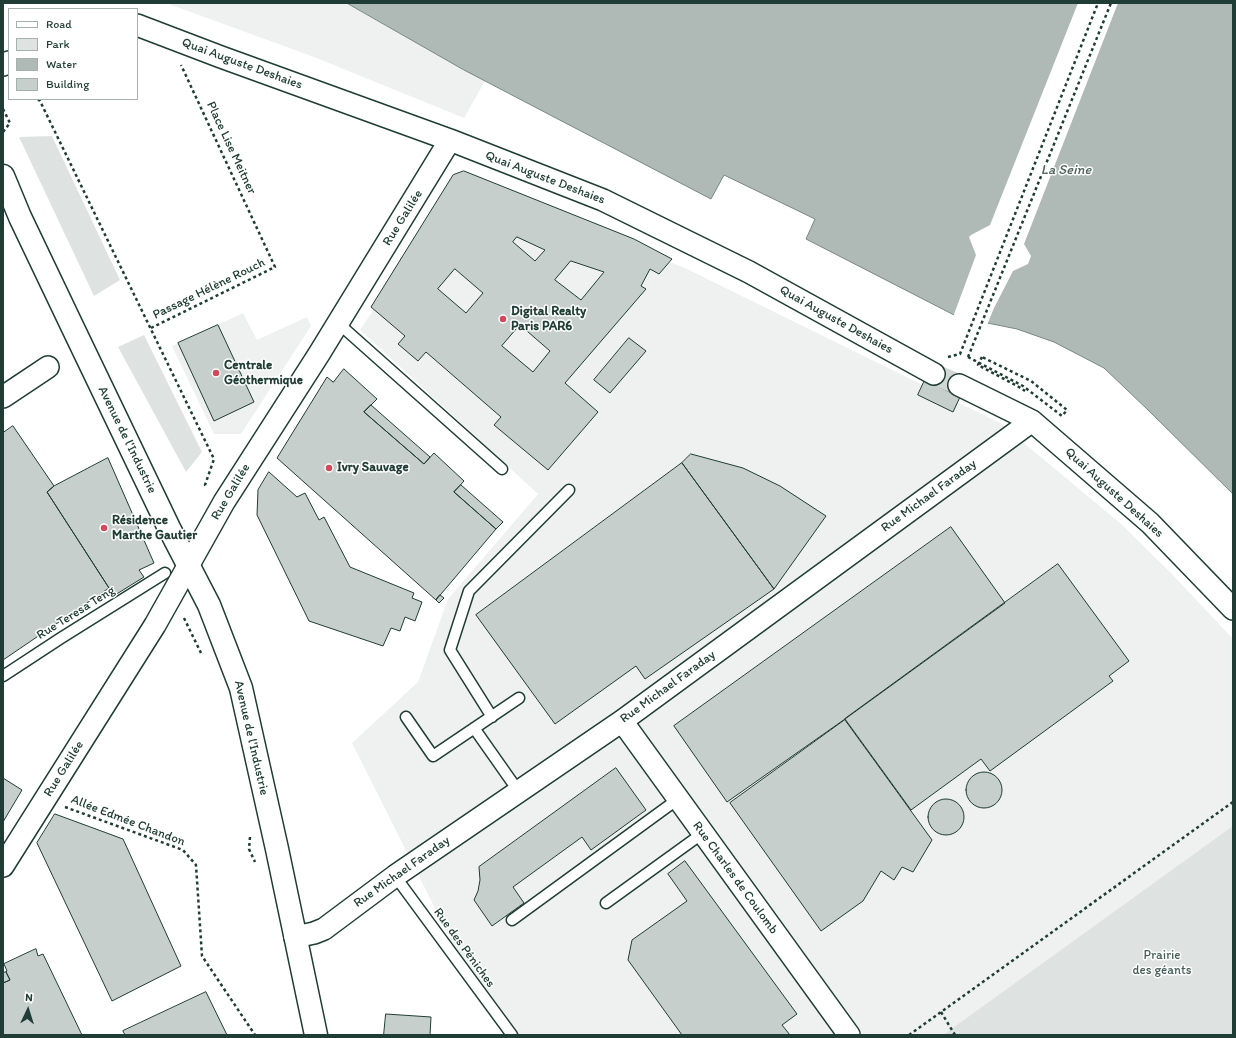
<!DOCTYPE html>
<meta charset="utf-8">
<style>
body{margin:0}
#map{position:relative;width:1236px;height:1038px;overflow:hidden;background:#fff;font-family:Itim,sans-serif}
canvas{display:block}
.frame{position:absolute;inset:0;border:4px solid #1f3d34;pointer-events:none}
.legend{position:absolute;left:8px;top:8px;width:130px;height:92px;box-sizing:border-box;background:#fff;border:1px solid #a5b1ae;margin:0;padding:5px 7px;list-style:none;font-size:12px;color:#1f3d34}
.legend li{display:flex;align-items:center;gap:8px;height:20px}
.legend b{width:20px;border:1px solid #a5b1ae}
.north{position:absolute;left:8px;top:990px;width:40px;height:40px;-webkit-text-stroke:3px #fff;paint-order:stroke;rotate:4deg;font-size:11px;font-weight:700;line-height:16px;text-align:center;color:#1f3d34}
.north::after{content:'';display:block;margin:auto;width:14px;height:18px;background:#1f3d34;clip-path:polygon(50% 0,100% 100%,50% 72%,0 100%)}
</style>
<div id="map">
<canvas width="1236" height="1038"></canvas>
<div class="frame"></div>
<ul class="legend">
<li><b style="height:5px;background:#fff"></b>Road</li>
<li><b style="height:11px;background:#dee3e2"></b>Park</li>
<li><b style="height:11px;background:#afbab7"></b>Water</li>
<li><b style="height:11px;background:#c7cfcc"></b>Building</li>
</ul>
<div class="north">N</div>
</div>
<script>
const context = document.querySelector('canvas').getContext('2d');
context.lineJoin = 'round';
function fill(path, color) { context.fillStyle = color; context.fill(path, 'evenodd'); }
function trace(path, color, width, dash) { context.strokeStyle = color; context.lineWidth = width; context.lineCap = dash ? 'butt' : 'round'; context.setLineDash(dash || []); context.stroke(path); }
function write(font, color, halo, rows, align = 'center') {
  context.font = font + ' Itim,sans-serif'; context.lineWidth = 3; context.setLineDash([]); context.textBaseline = 'middle'; context.strokeStyle = halo; context.fillStyle = color; for (const [text, x, y, turn = 0] of rows) {
    context.save(); context.translate(x, y); context.rotate((+turn || 0) * Math.PI / 180); context.textAlign = isNaN(turn) ? turn : align; if (halo) context.strokeText(text, 0, 0); context.fillText(text, 0, 0); context.restore();
  }
}
fill(new Path2D(`
 M166 3H347L485 81 464 118 314 57Z
 M460 181 685 268 1000 423 1120 523 1170 572 1233 639V1035H514L466 970 352 743 418 682 448 599 538 494 360 330Z
 M243 313 257 340 307 317 311 326 241 434H214L172 346Z`), '#eef1f0');
fill(new Path2D(`
 M52 136 120 280 94 296 19 137Z
 M144 335 202 452 186 472 118 347Z
 M1233 826V1035H943Z`), '#dee3e2');
const water = new Path2D(`
 M347 3H1233V494L1147 409 1104 368 1054 342 1017 329 958 317 806 239 815 219 724 175 711 199 464 70Z`);
fill(water, '#afbab7');
trace(water, '#758883', 1);
fill(new Path2D(`
 M1078 3H1118L1024 244 1031 256 1028 264 1013 271 994 308 987 325 957 319 953 317 976 255 969 237 971 235 990 225Z`), '#fff');
const building = new Path2D(`
 M464 171 634 239 672 259 659 274 650 269 641 286 646 289 565 383 598 412 548 470 494 425 501 417 426 352 418 361 398 344 405 336 371 307 453 175ZM517 237 545 250 535 261 513 242ZM571 261 604 272 581 300 555 280ZM455 269 483 293 466 313 438 289ZM520 325 550 351 533 372 502 346Z
 M218 325 254 402 214 421 178 343Z
 M629 338 646 351 610 393 594 380Z
 M344 369 377 399 364 412 424 464 434 453 464 481 454 492 496 529 436 600 277 458 327 377 333 382Z
 M925 380 960 397 953 412 918 395Z
 M371 405 430 457 424 464 364 412Z
 M13 426 54 486 47 492 109 588 3 660V433Z
 M691 454 743 468 780 486 826 516 774 589 682 463Z
 M108 458 154 563 139 570 144 577 115 595 109 588 47 492 54 486Z
 M682 463 774 589 645 679 636 666 555 724 476 615Z
 M269 472 297 497 305 493 319 520 324 517 350 567 414 593 412 598 422 602 415 621 405 617 400 631 391 628 383 646 309 621 257 515 258 490Z
 M461 485 503 522 496 529 454 492Z
 M951 527 1005 603 845 719 727 802 674 726Z
 M1058 564 1129 661 1109 676 1113 681 990 771 981 759 911 810 845 719Z
 M440 595 444 598 439 603 436 600Z
 M845 720 932 840 913 872 902 867 894 880 881 871 863 901 821 931 730 803Z
 M616 768 646 810 591 850 582 837 513 887 524 903 492 926 474 900 478 891 480 880 479 867Z
 M966 790a18 18 0 1 1 36 0a18 18 0 1 1-36 0Z
 M3 778 22 790 3 822Z
 M928 817a18 18 0 1 1 36 0a18 18 0 1 1-36 0Z
 M55 814 123 839 181 966 112 1001 37 843Z
 M685 861 797 1014 782 1025 790 1035H682L628 960 632 940 687 901 668 874Z
 M36 949 38 956 43 954 82 1035H3V983L10 980 6 972 7 971 4 964Z
 M6 972 10 980 3 983V973Z
 M206 992 227 1035H125L123 1031Z
 M386 1014 431 1017 430 1035H384Z`);
fill(building, '#c7cfcc');
trace(building, '#1f3d34', 1);
trace(new Path2D(`
 M934 374 959 385`), '#d2d8d6', 21, [21, 10]);
const lane = new Path2D(`
 M338 323 502 469
 M3 676 61 638 165 573
 M406 717 433 756 519 698
 M492 717 450 650 469 591 569 490
 M474 728 519 792
 M395 876 512 1035
 M606 903 703 833
 M512 920 678 799`);
const street = new Path2D(`
 M137 25 221 57 450 140 603 200 749 272 934 374
 M3 65 9 62
 M959 385 1032 421 1150 523 1233 609
 M3 397 48 367
 M622 721 849 1035
 M3 866 155 625 224 502 319 354 450 140
 M295 937 314 933 324 929 395 876 622 721 1032 421`);
const primary = new Path2D(`
 M3 176 20 217 73 328 169 528 209 605 241 688 277 849 316 1035`);
trace(lane, '#1f3d34', 13);
trace(street, '#1f3d34', 24);
trace(primary, '#1f3d34', 25);
trace(new Path2D(`
 M38 99 40 101 214 459 205 485 207 487
 M3 109 10 123 3 132
 M151 328 275 267 181 65
 M948 357 960 354 1098 3
 M968 357 1111 3
 M982 357 978 365 1019 387 1025 391
 M184 618 201 653
 M65 807 183 850 196 865 202 956 255 1035
 M250 837 249 849 255 862
 M941 1012 955 1035
 M909 1035 1233 802`), '#1f3d34', 2.5, [3, 3]);
trace(lane, '#fff', 10);
trace(street, '#fff', 21);
trace(primary, '#fff', 22);
trace(new Path2D(`
 M968 357 1023 386 1062 416 1067 410 1031 381 982 357`), '#1f3d34', 2.5, [3, 3]);
for (const [x, y, r, color] of [
 [503,319,4,"#d1495b"],
 [216,373,4,"#d1495b"],
 [329,468,4,"#d1495b"],
 [104,528,4,"#d1495b"]
]) { const dot = new Path2D(); dot.arc(x, y, r, 0, 2 * Math.PI); context.fillStyle = color; context.fill(dot); trace(dot, '#fff', 1.5); }
write('13px', '#1f3d34', '#fff', [
 ["Quai Auguste Deshaies",242,64,20],
 ["Place Lise Meitner",231,148,65],
 ["Quai Auguste Deshaies",545,178,21],
 ["Rue Galilée",403,218,-58],
 ["Passage Hélène Rouch",209,289,-26],
 ["Quai Auguste Deshaies",836,320,29],
 ["Avenue de l'Industrie",127,440,64],
 ["Rue Galilée",231,492,-59],
 ["Quai Auguste Deshaies",1114,493,42],
 ["Rue Michael Faraday",929,496,-36],
 ["Rue Teresa Teng",76,613,-32],
 ["Rue Michael Faraday",668,687,-36],
 ["Avenue de l'Industrie",251,738,77],
 ["Rue Galilée",64,769,-58],
 ["Allée Edmée Chandon",128,821,21],
 ["Rue Michael Faraday",402,872,-35],
 ["Rue Charles de Coulomb",735,878,54],
 ["Rue des Péniches",464,948,54]
]);
write('bold 13px', '#1f3d34', '#fff', [
 ["Digital Realty",511,312],
 ["Paris PAR6",511,327],
 ["Centrale",224,366],
 ["Géothermique",224,381],
 ["Ivry Sauvage",337,468],
 ["Résidence",112,521],
 ["Marthe Gautier",112,536]
], 'left');
write('13px', '#455e57', '#fff', [
 ["Prairie",1162,956],
 ["des géants",1162,971]
]);
write('italic 14px', '#4a625b', '#fff', [
 ["La Seine",1066,170]
]);
</script>
